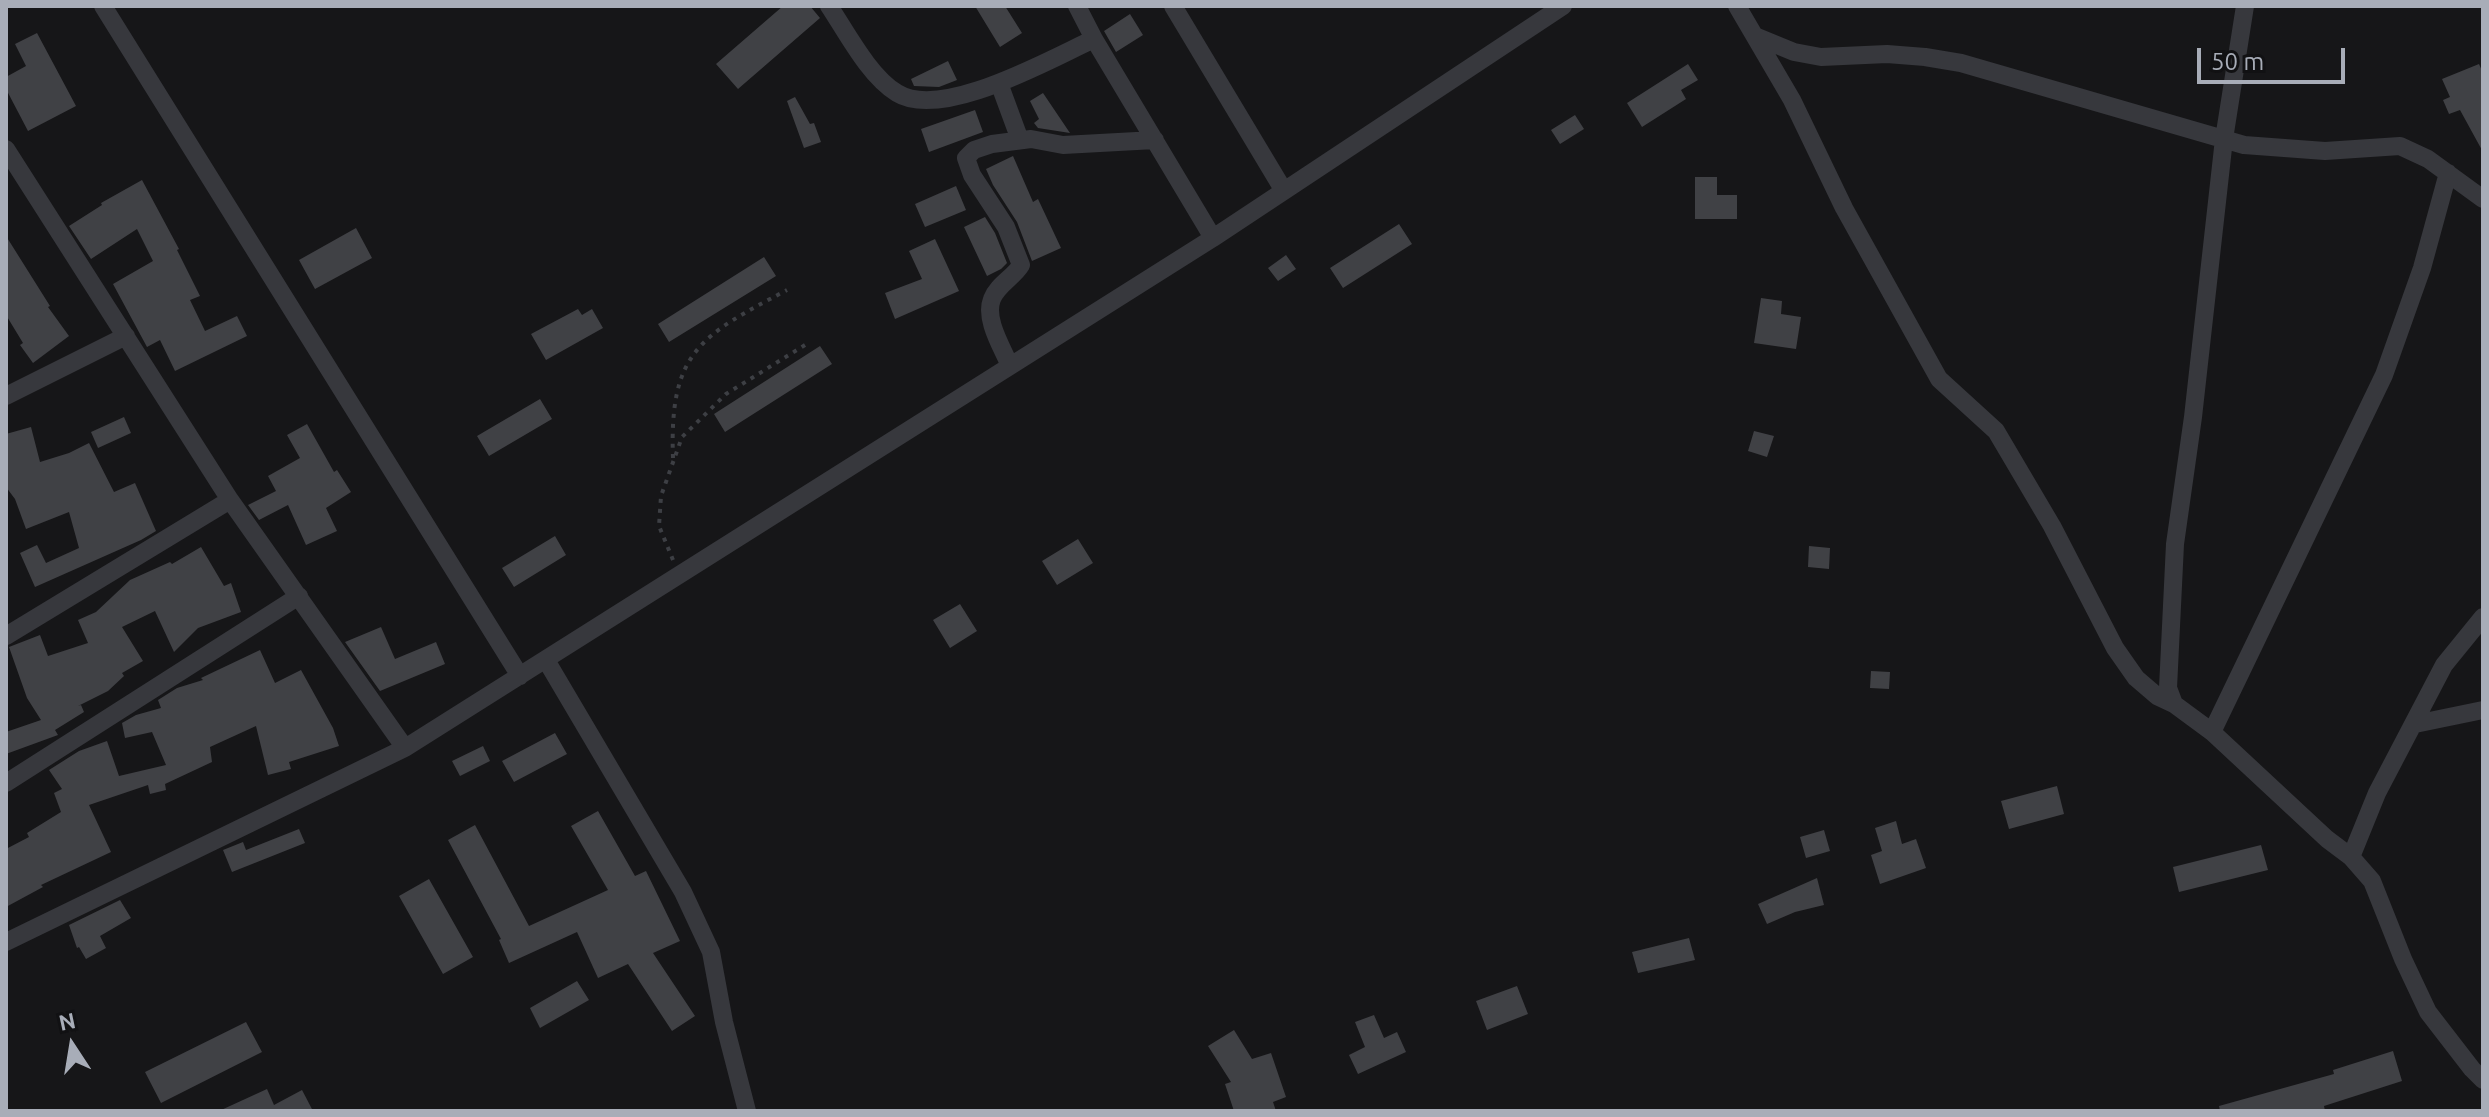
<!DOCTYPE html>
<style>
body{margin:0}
#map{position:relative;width:2489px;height:1117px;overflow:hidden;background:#161618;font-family:Ubuntu,sans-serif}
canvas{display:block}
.frame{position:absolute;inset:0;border:8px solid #a8adb8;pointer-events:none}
.north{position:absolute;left:32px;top:1005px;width:80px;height:80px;-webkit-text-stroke:6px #111113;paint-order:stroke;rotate:348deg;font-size:22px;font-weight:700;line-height:32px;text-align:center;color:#a8adb8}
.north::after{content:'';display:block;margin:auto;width:28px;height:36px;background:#a8adb8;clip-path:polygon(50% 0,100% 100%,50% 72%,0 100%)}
.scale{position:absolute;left:2197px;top:48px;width:148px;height:36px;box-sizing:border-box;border:4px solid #a8adb8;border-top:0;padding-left:10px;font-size:24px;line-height:28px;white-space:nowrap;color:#a8adb8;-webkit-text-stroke:6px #111113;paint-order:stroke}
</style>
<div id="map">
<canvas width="2489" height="1117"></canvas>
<div class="frame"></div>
<div class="north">N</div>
<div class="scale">50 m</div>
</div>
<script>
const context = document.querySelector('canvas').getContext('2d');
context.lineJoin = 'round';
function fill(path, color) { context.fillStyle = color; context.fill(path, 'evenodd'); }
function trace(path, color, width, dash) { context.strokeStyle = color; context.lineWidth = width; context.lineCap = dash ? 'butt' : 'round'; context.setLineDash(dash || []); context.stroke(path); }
fill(new Path2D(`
 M783 6H810L820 18 738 89 716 64Z
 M975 6H1005L1022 33 1000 47Z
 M1130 14 1143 35 1116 52 1104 31Z
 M37 33 76 106 28 131 6 89V77L26 66 15 44Z
 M948 61 957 80 939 87 914 86 911 79Z
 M1688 64 1698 80 1681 90 1686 99 1642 127 1627 103Z
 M2479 64 2483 73V152L2460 110 2449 114 2443 100 2450 97 2442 79Z
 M1043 93 1070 133 1038 128 1034 123 1039 119 1030 101Z
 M795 97 810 124 814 123 821 142 804 148 787 101Z
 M975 110 983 132 929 152 921 129Z
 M1575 115 1584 129 1560 144 1551 130Z
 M1013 156 1033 202 1038 199 1061 248 1032 261 1017 222 993 185 986 169Z
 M1695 177H1717V195H1737V219H1695Z
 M142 180 179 249 177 250 200 296 190 300 205 331 237 316 247 336 175 371 160 340 147 347 113 284 153 261 137 229 91 259 69 226 102 205 101 203Z
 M956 186 966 210 925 227 915 204Z
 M985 217 995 233 1007 263 1001 269 987 276 964 227Z
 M1399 224 1412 244 1343 288 1330 268Z
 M356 228 372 258 315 289 299 260Z
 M6 236 50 306 48 307 69 336 33 363 20 345 23 343 6 315Z
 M935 239 959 291 895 319 885 293 922 279 909 251Z
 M1286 255 1296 269 1278 281 1268 268Z
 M764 257 776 276 669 342 658 324Z
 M1761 298 1782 301 1781 314 1801 317 1796 349 1754 343Z
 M578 309 582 315 592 309 603 328 546 360 531 334Z
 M820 346 832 364 725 432 714 414Z
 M540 399 552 419 489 456 477 436Z
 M124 417 131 433 98 448 91 432Z
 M307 424 334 472 337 470 351 492 326 508 337 531 306 545 288 505 259 520 248 505 276 491 268 476 300 458 287 435Z
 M31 427 40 462 69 453 89 443 114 492 135 483 156 531 141 540 35 587 20 553 37 545 46 563 79 548 69 512 26 529 15 499 6 487V434Z
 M1754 431 1774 436 1767 457 1748 451Z
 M555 536 566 555 514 587 502 568Z
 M1078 539 1093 563 1057 585 1042 561Z
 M1809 546 1830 548 1829 569 1808 567Z
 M201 547 224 586 231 583 241 612 198 628 174 652 155 611 122 627 143 661 122 673 124 676 108 691 78 706 81 705 84 712 55 730 58 735 6 754V732L41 720 27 698 9 647 40 635 48 656 88 643 78 620 96 612 130 580 170 562 172 564Z
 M960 604 977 631 950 648 933 620Z
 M381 627 395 659 436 642 445 664 380 691 345 642Z
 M260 650 275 683 301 670 333 728 339 746 289 762 291 769 268 775 256 726 210 747 212 762 165 784 166 790 150 794 148 785 89 805 111 852 41 885 43 887 6 907V849L29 837 27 833 61 812 54 793 62 789 49 770 79 751 107 741 119 776 166 765 152 732 125 738 122 723 136 715 161 708 158 700 177 688 203 680 201 678Z
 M1871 671 1890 672 1889 689 1870 688Z
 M555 733 567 754 514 782 502 761Z
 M483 746 490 761 460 776 452 761Z
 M2057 786 2064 814 2009 829 2001 801Z
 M598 811 635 876 646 871 680 941 653 953 695 1016 672 1031 628 964 598 978 577 932 509 963 499 940 501 939 448 840 475 825 529 926 608 890 571 826Z
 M1896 821 1902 844 1916 839 1926 868 1880 884 1871 855 1882 851 1875 828Z
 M299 829 305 843 232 872 223 850 243 842 246 850Z
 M1824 830 1830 851 1806 858 1800 837Z
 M2261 845 2268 870 2179 892 2173 867Z
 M1817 878 1824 905 1795 912 1767 924 1758 904Z
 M429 879 473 957 443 974 399 896Z
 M120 900 131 918 100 936 106 948 86 959 79 947 77 948 69 925Z
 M1689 938 1695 960 1638 973 1632 952Z
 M577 981 589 1000 540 1028 530 1008Z
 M1517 986 1528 1014 1487 1030 1476 1001Z
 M1374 1015 1384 1038 1397 1032 1406 1052 1358 1074 1349 1055 1365 1047 1355 1022Z
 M246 1022 262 1052 161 1103 145 1072Z
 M1234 1030 1252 1059 1271 1053 1286 1097 1273 1102 1276 1111H1234L1225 1084 1231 1082 1208 1046Z
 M2393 1051 2402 1081 2324 1106 2325 1111H2220L2219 1106 2334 1074 2333 1070Z
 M267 1089 274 1105 302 1090 313 1111H219Z`), '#404145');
trace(new Path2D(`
 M673 458C669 352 700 336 787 290
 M673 560 659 526 661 496 682 437 726 394 805 345`), '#3d3f44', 4, [4, 6]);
trace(new Path2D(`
 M103 6 520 676
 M829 6C847 33 869 76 897 93 942 121 1050 59 1094 39
 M1077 6 1094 39 1213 238
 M1173 6 1284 191
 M1737 6 1792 100 1844 208 1939 379 1996 431 2052 526 2115 648 2136 678 2157 696 2174 704 2212 732 2327 839 2351 857 2372 881 2403 959 2428 1012 2472 1069 2483 1080
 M1755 36 1794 52 1821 57 1887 54 1925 57 1961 63 2244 145 2325 151 2400 146 2428 159 2483 199
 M999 83 1020 140
 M6 149 230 500 405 748
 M1010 366C1002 347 984 319 992 299 997 285 1014 277 1021 265L1006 227 972 175 966 158 974 150 992 144 1031 139 1063 145 1155 140
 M6 396 126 336
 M6 636 230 500
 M546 660 683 892 711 952 724 1022 747 1111
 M2174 704 2168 688 2175 544 2193 417 2224 139 2245 6
 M2415 724 2483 710
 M2212 732 2384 375 2422 268 2448 173
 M6 783 299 596
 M2351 857 2377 793 2444 665 2483 617
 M6 942 405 748 1213 238 1563 6`), '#37383d', 18);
</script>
